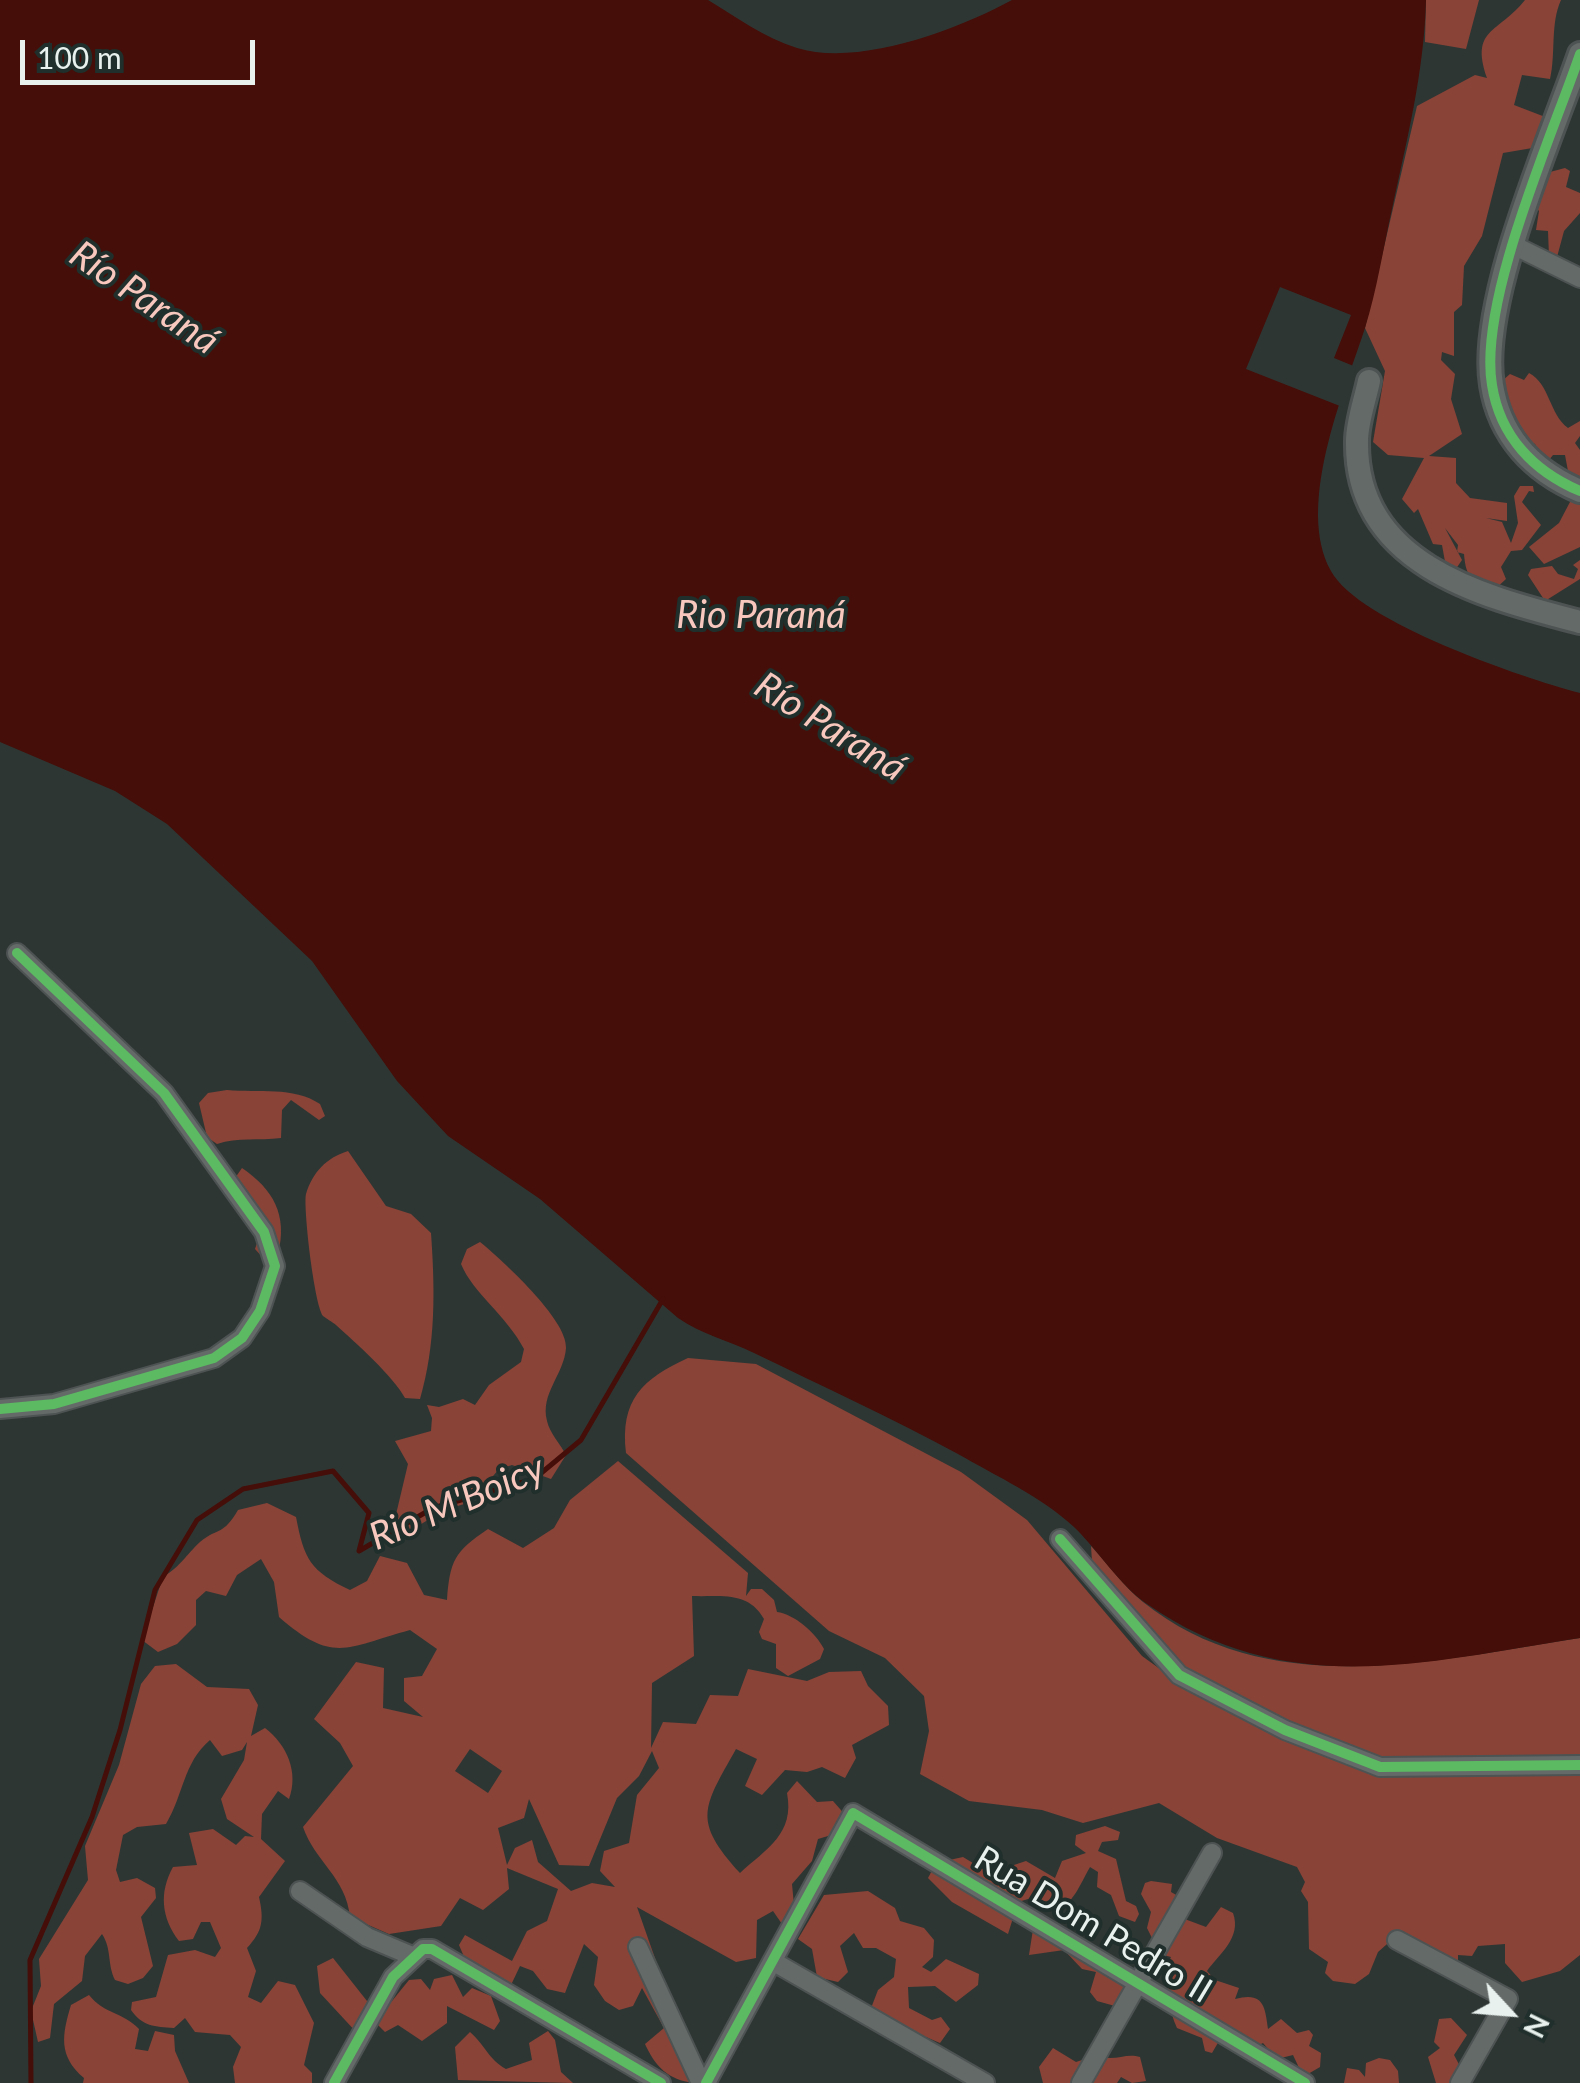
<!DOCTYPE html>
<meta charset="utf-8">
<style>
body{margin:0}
#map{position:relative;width:1580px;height:2083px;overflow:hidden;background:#2e3634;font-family:Lato,sans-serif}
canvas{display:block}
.north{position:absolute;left:1460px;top:1963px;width:100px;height:100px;-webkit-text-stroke:8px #202f2b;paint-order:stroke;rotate:116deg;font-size:28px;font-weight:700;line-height:40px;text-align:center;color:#e8f1ee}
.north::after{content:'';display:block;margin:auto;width:35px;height:45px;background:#e8f1ee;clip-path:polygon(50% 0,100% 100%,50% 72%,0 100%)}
.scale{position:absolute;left:20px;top:40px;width:235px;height:45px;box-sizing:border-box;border:5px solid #e8f1ee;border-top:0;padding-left:12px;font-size:30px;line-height:35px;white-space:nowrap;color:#e8f1ee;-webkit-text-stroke:8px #202f2b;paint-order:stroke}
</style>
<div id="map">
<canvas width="1580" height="2083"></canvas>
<div class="north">N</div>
<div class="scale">100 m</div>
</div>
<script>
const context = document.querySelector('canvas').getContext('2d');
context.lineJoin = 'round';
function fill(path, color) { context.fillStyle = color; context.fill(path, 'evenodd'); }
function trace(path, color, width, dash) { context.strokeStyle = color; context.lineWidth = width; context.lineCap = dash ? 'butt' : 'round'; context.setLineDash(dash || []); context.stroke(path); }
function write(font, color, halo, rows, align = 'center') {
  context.font = font + ' Lato,sans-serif'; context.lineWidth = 8; context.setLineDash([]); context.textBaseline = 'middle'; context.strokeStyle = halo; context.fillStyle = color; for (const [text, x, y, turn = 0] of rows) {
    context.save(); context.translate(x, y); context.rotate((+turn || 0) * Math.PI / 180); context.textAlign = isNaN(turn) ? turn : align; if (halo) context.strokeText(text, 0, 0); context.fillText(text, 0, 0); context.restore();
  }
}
fill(new Path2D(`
 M1426 0H1479L1466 49 1425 42Z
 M1525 0H1561C1550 24 1556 53 1550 79L1522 75 1514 105 1553 120 1544 146 1503 153 1482 236 1464 266 1462 305 1454 312V356L1442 352 1441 360 1455 374 1451 399 1462 434 1429 456 1456 458V483L1470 498 1507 503V521L1486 518 1502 522 1511 543 1518 523 1514 496 1520 486H1533L1534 492 1529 491 1522 502 1541 525 1522 550 1511 551 1501 567 1506 579 1494 590C1472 583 1466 578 1464 554L1457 552 1458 545 1445 528 1462 560 1453 573 1446 567 1442 545 1433 544 1418 509 1414 513 1402 499 1424 458 1388 455 1373 442 1385 371 1365 328 1417 106 1475 75 1487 78C1470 28 1498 34 1525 0Z
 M1565 168 1570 171 1566 187 1580 193V213L1564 231 1557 257 1549 256 1548 231 1536 230 1539 211 1534 205 1550 172Z
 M1510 374 1524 380 1529 373C1550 384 1549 414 1568 428L1580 421V436L1575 443 1580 450V479L1568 471 1565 455H1553L1544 466 1535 444C1508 435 1505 405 1502 381Z
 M1580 501V547L1544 564 1529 547 1559 523 1570 502Z
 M1580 560V579L1545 601 1528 575 1531 569 1552 566 1558 574 1574 579 1578 569 1573 565Z
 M227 1090C258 1093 293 1086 320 1104L325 1116 319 1120 291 1100 282 1110 281 1138C258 1141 238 1137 217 1144L207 1137 199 1103 208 1093Z
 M348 1151 386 1206 411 1214 431 1233C435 1290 436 1344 420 1399L405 1398C394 1377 355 1342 336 1325 334 1323 324 1317 323 1316 314 1303 303 1206 306 1194 313 1172 326 1158 348 1151Z
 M242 1168C273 1189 288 1215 278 1254L264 1259 255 1249 261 1231 233 1181Z
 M480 1242C502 1260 568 1320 566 1348 564 1375 540 1393 547 1421 550 1434 560 1443 566 1455L551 1479 512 1465 499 1469 471 1502 444 1510 405 1534 393 1527 408 1464 395 1441 431 1431 432 1418 427 1405 439 1407 463 1399 475 1405 489 1385 521 1362 524 1349C507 1316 473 1293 461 1264L467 1249Z
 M688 1358 756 1364 961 1472 1027 1520 1142 1656 1189 1690 1286 1740 1381 1774 1580 1775V1955L1560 1971 1522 1982 1505 1963V1944L1478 1946 1472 1956 1458 1955V1965L1395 1937 1378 1952 1369 1974 1355 1984 1333 1981 1325 1973 1328 1962 1309 1949 1308 1902 1301 1891 1305 1882 1297 1867 1217 1838 1159 1803 1083 1823 1042 1810 969 1801 920 1774 929 1731 924 1696 885 1658 829 1631 626 1453C620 1400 642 1379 688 1358Z
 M618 1461 748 1573 746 1596 751 1589H762L774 1600 777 1612C794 1614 816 1633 824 1649L820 1659 788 1676 776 1668V1644L762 1639 759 1632 764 1619C748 1591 722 1597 692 1596L694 1656 652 1683 651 1748 663 1722 696 1724 710 1695 738 1696 748 1669 807 1681 829 1672 861 1671 868 1686 888 1706 889 1725 852 1745 856 1758 845 1778 822 1767 807 1772 785 1770 762 1795 745 1786 757 1759 736 1749C703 1808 692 1820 740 1873 766 1849 795 1834 787 1793L797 1781 817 1802 833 1801 847 1817 838 1833 818 1839 812 1861 792 1884 795 1916 782 1924 773 1911 757 1920 756 1958 736 1962 637 1907 684 2041 694 2083C668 2080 655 2066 645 2044L664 2028 642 1988 633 2006 619 2010 605 2001 594 1985 598 1957 584 1944 565 1993 547 1989 533 1971 520 1966 511 1985 465 1959 459 1945 465 1935 512 1961 527 1931 547 1921 558 1889 507 1868 509 1889 483 1910 460 1898 441 1926 389 1934 350 1917C346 1877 315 1862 303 1827L353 1766 340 1743 314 1719 356 1662 384 1668 383 1708 423 1717 404 1701V1678L422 1676 437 1649 410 1630C347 1647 334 1665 279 1617L274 1582 261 1559 237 1575 226 1596 206 1591 196 1600V1625L177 1644 158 1652 142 1640 163 1577C182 1565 185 1556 200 1542 218 1527 223 1536 238 1510L267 1503 296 1517C304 1559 310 1571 350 1590L367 1581 380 1556 407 1563 424 1595 447 1600C450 1561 454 1552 488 1529L523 1548 554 1528 570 1500ZM470 1749 502 1771 488 1793 455 1771ZM652 1751 659 1768 637 1795 629 1843 604 1851 600 1871 615 1887 592 1883 571 1891 538 1862 532 1840 515 1848 507 1865 498 1828 524 1818 529 1799 559 1865 589 1866 617 1798 639 1776Z
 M1091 1546C1108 1564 1124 1587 1143 1602 1269 1703 1436 1660 1580 1638V1758L1382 1761 1287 1723 1185 1670 1092 1561Z
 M176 1664 207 1687 249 1689 258 1705 251 1736 265 1728C287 1745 299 1772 289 1799L278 1791 262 1814 261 1839 285 1861 259 1897C264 1920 263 1931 247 1948L256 1971 248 1997 261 2003 278 1981 295 1985 314 2023 304 2065 312 2073V2083H235L233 2067 241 2047 230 2035 195 2032 185 2018 174 2028C155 2027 142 2026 131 2010L132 2002 156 1997 168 1955 195 1950 215 1957 221 1948 210 1922H201L193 1939 179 1941C161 1918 159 1892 173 1867L197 1865 189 1833 213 1829 236 1845 245 1836 254 1837 227 1819 221 1799 244 1760 247 1742 242 1750 222 1756 210 1740C183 1763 184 1794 166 1824L137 1827 123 1835 116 1870 120 1882 137 1878 155 1888 156 1898 141 1917 153 1966 143 1978 128 1984 115 1980C107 1964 112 1949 102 1934L85 1956 82 1981 54 2004 50 2038 38 2042 31 2011 41 1986 39 1959 88 1880 85 1846 119 1765 141 1684 155 1666Z
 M1105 1826 1120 1832 1118 1840 1102 1842 1098 1851 1116 1859 1126 1901 1136 1906 1139 1914 1135 1922 1119 1916 1111 1895 1097 1887 1098 1872 1090 1867C1073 1897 1067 1923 1028 1899L1018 1902 1008 1934 952 1902 928 1878 936 1863 963 1857 1009 1885 1018 1886 1014 1865 1026 1861 1055 1878 1062 1861 1086 1853 1075 1845 1076 1835Z
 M1151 1881 1172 1884 1171 1892 1178 1896 1174 1915 1206 1927 1221 1907 1233 1913C1242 1938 1219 1954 1207 1971L1215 1980 1239 1988 1235 1999C1264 1991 1265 2007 1268 2029L1281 2019 1297 2033 1309 2030 1313 2035 1309 2046 1321 2053 1320 2067 1308 2074 1301 2072 1293 2055 1277 2059 1263 2043 1239 2055 1219 2041 1212 2053 1205 2051 1202 2038 1177 2028C1168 2009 1170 1993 1165 1972L1171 1957 1160 1954 1147 1928 1151 1912 1141 1894 1145 1883Z
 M868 1891 895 1908 900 1921 924 1928 934 1940 933 1957 922 1967 931 1972 946 1959 979 1974 978 1985 956 2002 935 1986 908 1987 909 2008 932 2020 941 2017 950 2029 940 2043 926 2037H905L868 2016 878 1990 894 1977 896 1959 876 1948H863L854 1933 840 1946 848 1972 838 1982 817 1977 812 1949 798 1939 824 1895Z
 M1043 1920C1067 1930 1117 1956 1134 1975L1115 2006 1097 2001 1090 1992 1096 1972 1082 1969 1064 1950 1029 1955 1034 1923Z
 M333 1958 367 2001 370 2010 358 2034 320 1993 317 1966Z
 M452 1975 463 1997 472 1988 491 1996 500 2021 494 2030 447 2006V2023L422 2041 398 2025 385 2032 375 2022 378 2006 392 2001 409 1980 421 1979 430 1990 434 1979Z
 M89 1995C104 2014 123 2012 139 2029L135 2049 148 2051 155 2031 174 2035 175 2051 189 2083H83L84 2078C58 2056 62 2035 71 2005Z
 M1451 2018 1467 2035 1454 2055 1469 2083H1436L1428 2057 1440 2048 1434 2042 1439 2019Z
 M548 2031 555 2040 561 2072 573 2083 458 2080 455 2047 470 2032C485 2045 489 2060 506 2069L532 2060 529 2043Z
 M1053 2048 1076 2062 1097 2055C1114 2063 1125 2052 1140 2057L1146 2081 1132 2083 1121 2077 1117 2083H1043L1039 2067Z
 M1379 2058 1390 2060 1398 2071 1399 2083H1415H1344L1347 2068 1359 2070 1365 2077 1366 2063Z`), '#8a4337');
fill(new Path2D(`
 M0 0H708C736 17 765 38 797 48 858 67 957 30 1012 0H1426C1424 73 1407 139 1392 209 1383 249 1377 290 1365 328 1344 393 1295 506 1331 571 1358 622 1523 678 1580 693V1638C1425 1662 1287 1701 1147 1604 1119 1585 1099 1551 1074 1527 1042 1497 996 1476 958 1454 892 1418 822 1386 754 1353 728 1340 702 1335 678 1318L540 1199 448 1136 397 1081 312 961 167 824 115 791 0 742Z`), '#450e08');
fill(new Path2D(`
 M1280 287 1351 315 1334 358 1356 367 1345 408 1246 369Z`), '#2e3634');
trace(new Path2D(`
 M31 2083 30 1960 92 1817 120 1730 155 1590 197 1520 243 1489 333 1471 369 1513 359 1551 433 1508 534 1479 581 1440 663 1299`), '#450e08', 5);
const minor = new Path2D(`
 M1515 246 1580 278
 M0 1409 54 1404 214 1358 242 1338 260 1311 275 1266 264 1232 164 1093 17 953
 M1060 1539 1179 1675 1285 1730 1380 1767 1580 1765
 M300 1891 367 1937 412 1956
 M1397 1940 1508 1999 1460 2083
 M638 1947 701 2083
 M774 1962 985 2083
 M334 2083 393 1977 423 1949H432L661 2083
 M706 2083 853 1813 1305 2083
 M1081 2083 1212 1853`);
const tertiary = new Path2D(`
 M1580 54C1552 136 1478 302 1492 385 1500 436 1533 471 1580 491
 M1369 381C1365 400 1357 422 1357 441 1355 566 1485 597 1580 622`);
trace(minor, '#4d5352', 22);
trace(tertiary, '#4d5352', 28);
trace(minor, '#646a68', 18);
trace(tertiary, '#646a68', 22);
trace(new Path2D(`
 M1580 54C1552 136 1478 302 1492 385 1500 436 1533 471 1580 491
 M0 1409 54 1404 214 1358 242 1338 260 1311 275 1266 264 1232 164 1093 17 953
 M1060 1539 1179 1675 1285 1730 1380 1767 1580 1765
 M334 2083 393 1977 423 1949H432L661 2083
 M706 2083 853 1813 1305 2083`), '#5cba63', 10);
write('35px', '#e8f1ee', '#202f2b', [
 ["Rua Dom Pedro II",1093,1925,31]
]);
write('italic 38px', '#f8c7bd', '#202f2b', [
 ["Río Paraná",144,298,34],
 ["Rio Paraná",761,616],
 ["Río Paraná",830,727,32],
 ["Rio M'Boicy",457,1503,-23]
]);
</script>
